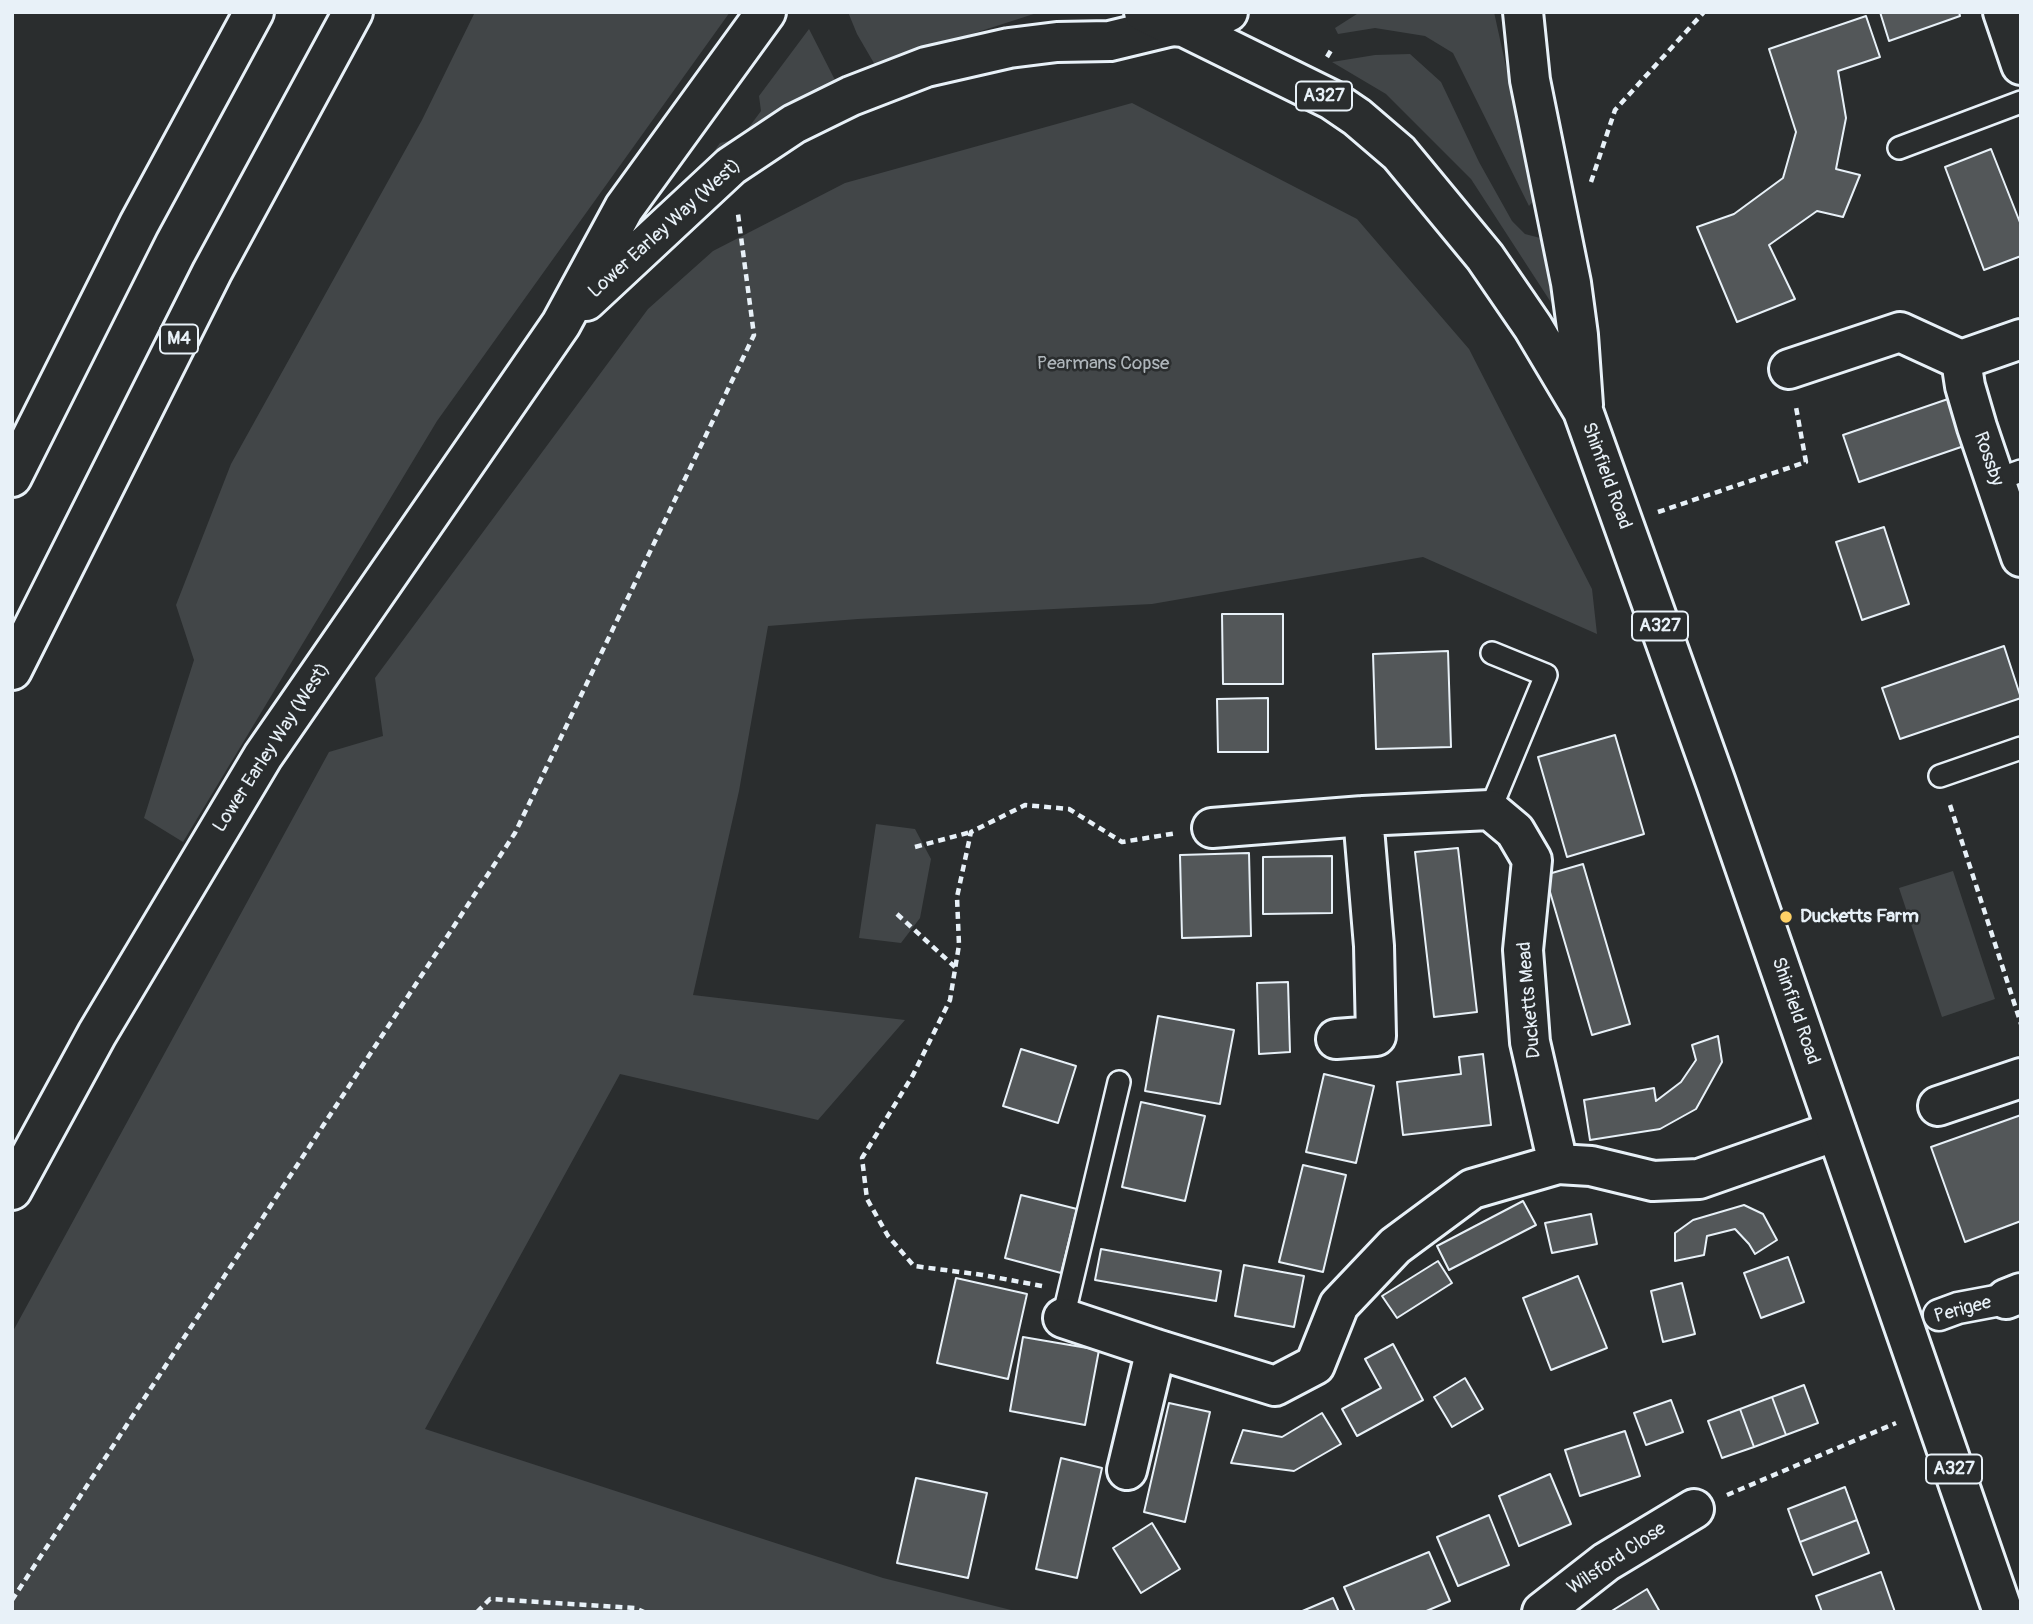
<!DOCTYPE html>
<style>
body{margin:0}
#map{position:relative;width:2033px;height:1624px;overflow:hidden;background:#2a2d2e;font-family:Pangolin,sans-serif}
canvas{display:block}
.frame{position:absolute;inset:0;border:14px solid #e8f1f8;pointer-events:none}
</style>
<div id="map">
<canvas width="2033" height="1624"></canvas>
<div class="frame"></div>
</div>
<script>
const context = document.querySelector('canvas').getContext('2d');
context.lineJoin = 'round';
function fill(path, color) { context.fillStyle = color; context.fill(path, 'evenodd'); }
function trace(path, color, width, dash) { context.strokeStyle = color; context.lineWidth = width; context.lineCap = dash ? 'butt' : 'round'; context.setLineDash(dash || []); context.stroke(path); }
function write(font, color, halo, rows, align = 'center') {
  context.font = font + ' Pangolin,sans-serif'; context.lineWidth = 5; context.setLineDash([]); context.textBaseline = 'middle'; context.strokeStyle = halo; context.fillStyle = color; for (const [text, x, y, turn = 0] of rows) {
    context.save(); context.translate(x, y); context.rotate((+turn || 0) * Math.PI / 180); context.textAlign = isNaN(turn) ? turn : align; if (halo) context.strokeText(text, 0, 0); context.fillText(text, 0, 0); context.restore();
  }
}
fill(new Path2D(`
 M475 12H730L437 421 183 842 144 818 194 660 176 605 231 464 422 120Z
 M848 12H1040L875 65 857 34Z
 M1360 12H1494L1535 199 1529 206 1453 53 1425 36 1375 28 1338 34 1335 28Z
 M809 29 836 82 696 177 720 143 741 138 761 111 759 96Z
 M1410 54 1441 82 1479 162 1512 221 1525 234 1544 239 1565 324 1471 179 1386 94 1332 62 1375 55Z
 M1132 103 1357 219 1469 349 1592 589 1597 634 1423 557 1152 604 858 619 768 626 739 791 693 995 905 1020 818 1120 620 1074 425 1429 883 1578 1019 1612H12V1333L329 752 383 736 375 678 648 309 713 251 845 183Z
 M876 824 915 829 931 859 920 918 901 943 859 938Z
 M1953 871 1995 999 1942 1017 1899 888Z`), '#424648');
const building = new Path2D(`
 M1880 12H1959L1960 16 1889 41Z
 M1866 16 1880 57 1838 71 1846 118 1836 169 1860 175 1843 217 1817 211 1769 245 1795 299 1737 322 1697 227 1734 214 1783 178 1796 132 1769 49Z
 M1991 149 2021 225V256L1984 270 1945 167Z
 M1948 399 1964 446 1859 482 1843 435Z
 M1884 527 1909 604 1862 620 1836 542Z
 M1222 614H1283V684H1223Z
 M2004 646 2021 698 1900 739 1882 688Z
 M1448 651 1451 747 1376 749 1373 654Z
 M1268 698V752H1218L1217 699Z
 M1615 735 1644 834 1567 857 1538 757Z
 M1458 848 1477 1012 1434 1017 1415 852Z
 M1249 853 1251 936 1182 938 1180 855Z
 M1332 856V913L1263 914V857Z
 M1583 864 1630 1024 1592 1035 1545 875Z
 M1288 982 1290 1052 1259 1054 1257 983Z
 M1158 1016 1234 1030 1220 1104 1145 1091Z
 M1718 1036 1722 1062 1696 1109 1660 1129 1590 1140 1584 1100 1654 1088 1656 1101 1681 1082 1696 1060 1692 1045Z
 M1021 1049 1076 1066 1058 1123 1003 1106Z
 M1483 1054 1491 1125 1403 1135 1397 1082 1461 1074 1459 1057Z
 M1324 1074 1374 1086 1356 1163 1306 1152Z
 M1141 1102 1205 1116 1185 1201 1122 1187Z
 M2021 1115V1221L1965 1242 1931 1147Z
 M1303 1165 1346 1175 1323 1272 1279 1262Z
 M1021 1195 1077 1209 1061 1273 1005 1258Z
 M1523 1201 1536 1225 1449 1270 1437 1246Z
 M1744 1205 1763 1214 1777 1240 1755 1254 1749 1244 1735 1229 1707 1236 1704 1255 1675 1261V1233L1693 1220Z
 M1591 1214 1597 1244 1552 1253 1545 1223Z
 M1101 1249 1221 1271 1216 1301 1095 1280Z
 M1788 1257 1804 1302 1761 1318 1744 1273Z
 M1438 1261 1452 1283 1397 1318 1382 1296Z
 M1244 1265 1304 1276 1294 1327 1235 1316Z
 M1578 1276 1607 1348 1551 1370 1523 1298Z
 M956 1278 1027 1294 1008 1379 937 1363Z
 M1682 1283 1695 1334 1663 1342 1651 1291Z
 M1023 1337 1099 1350 1085 1425 1010 1411Z
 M1393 1344 1423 1400 1357 1436 1342 1409 1381 1388 1365 1359Z
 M1465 1378 1483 1409 1452 1427 1434 1397Z
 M1804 1385 1818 1423 1786 1435 1772 1397Z
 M1772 1397 1786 1435 1754 1447 1740 1409Z
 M1671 1400 1683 1432 1646 1445 1634 1413Z
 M1169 1403 1210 1412 1185 1522 1144 1512Z
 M1740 1409 1754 1447 1722 1458 1708 1421Z
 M1322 1413 1341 1444 1294 1471 1231 1463 1243 1430 1282 1437Z
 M1625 1431 1640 1476 1580 1496 1565 1450Z
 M1061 1458 1102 1468 1077 1578 1036 1569Z
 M1550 1474 1571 1524 1519 1546 1499 1496Z
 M916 1478 987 1493 968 1578 897 1563Z
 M1845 1487 1857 1520 1800 1542 1788 1509Z
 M1489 1515 1509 1565 1458 1586 1437 1537Z
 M1857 1520 1869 1553 1813 1575 1800 1542Z
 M1152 1523 1180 1569 1141 1593 1113 1548Z
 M1429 1552 1450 1601 1424 1612H1355L1344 1587Z
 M1881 1572 1895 1612H1822L1816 1596Z
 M1647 1589 1660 1612H1610Z
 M1333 1598 1339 1612H1300Z`);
fill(building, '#535759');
trace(building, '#e8f1f8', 2);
const service = new Path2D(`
 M1899 148 2021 102
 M1996 480 2021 471
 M1940 776 2021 748
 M1490 810 1546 675 1492 653
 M1063 1318 1119 1082`);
const pedestrian = new Path2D(`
 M1939 1315 1958 1308 2006 1299`);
const minor = new Path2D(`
 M2003 12 2021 65
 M1961 360 1965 386 1977 427 2021 557
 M1789 369 1900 332 1961 360 2021 339
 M1212 828 1363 816 1490 810 1515 831 1532 860 1523 950 1530 1042 1558 1164
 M1336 1039 1376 1036 1374 946 1363 816
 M1938 1106 2021 1078
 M2006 1299 2021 1293
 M1063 1318 1156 1349 1275 1386 1315 1365 1339 1305 1395 1246 1472 1189 1558 1164 1591 1166 1653 1181 1699 1179 1836 1131
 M1127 1470 1156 1349
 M1542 1612 1606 1562 1694 1509`);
const secondary = new Path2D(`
 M586 301 731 166 794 124 851 96 926 67 1009 48 1057 42 1110 41 1172 26
 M12 1190 97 1034 263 756 561 324 624 208 766 12`);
const primary = new Path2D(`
 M1144 12 1172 26 1184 27 1228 12
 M1523 12 1530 80 1571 283 1578 335 1583 405
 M1184 27 1332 100 1357 117 1399 153 1485 257 1533 327 1583 411 1716 783 2003 1612`);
const motorway = new Path2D(`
 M12 477 139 224 254 12
 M12 670 212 272 353 12`);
trace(service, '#e8f1f8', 26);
trace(pedestrian, '#e8f1f8', 35);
trace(minor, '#e8f1f8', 44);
trace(secondary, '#e8f1f8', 44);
trace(primary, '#e8f1f8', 44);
trace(motorway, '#e8f1f8', 44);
trace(new Path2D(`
 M1327 57 1333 47
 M1591 182 1615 110 1704 12
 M1658 512 1806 462 1796 407
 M1950 805 2021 1024
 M915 847 971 832
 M897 914 955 967
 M1042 1286 983 1275 914 1266 888 1236 867 1199 862 1158 913 1075 950 1000 959 945 957 897 971 832 1025 805 1069 809 1122 842 1177 833
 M1727 1495 1896 1423
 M12 1600 515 833 754 335 738 214
 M477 1612 490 1599 635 1608 644 1612`), '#e8f1f8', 4.5, [7, 5]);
trace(service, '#2a2d2e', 21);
trace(pedestrian, '#2a2d2e', 30);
trace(minor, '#2a2d2e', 38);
trace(secondary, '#2a2d2e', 38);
trace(primary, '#2a2d2e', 38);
trace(motorway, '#2a2d2e', 38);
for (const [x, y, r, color] of [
 [1786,917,7,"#ffd166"]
]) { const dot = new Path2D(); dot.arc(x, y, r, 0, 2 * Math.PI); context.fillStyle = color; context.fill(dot); trace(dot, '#2a2d2e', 2.5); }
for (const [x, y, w] of [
 [1324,96,56],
 [179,339,38],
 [1660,626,56],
 [1954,1469,56]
]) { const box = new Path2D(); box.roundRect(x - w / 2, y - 14.5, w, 29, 5); context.fillStyle = '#2a2d2e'; context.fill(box); trace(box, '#e8f1f8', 2); }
write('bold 18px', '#e8f1f8', null, [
 ["A327",1324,96],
 ["M4",179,339],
 ["A327",1660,626],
 ["A327",1954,1469]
]);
write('19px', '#e8f1f8', '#2a2d2e', [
 ["Lower Earley Way (West)",665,229,-42],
 ["Rossby",1988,459,71],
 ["Shinfield Road",1606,476,70],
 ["Lower Earley Way (West)",272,748,-57],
 ["Ducketts Mead",1530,1000,-95],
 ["Shinfield Road",1795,1011,71],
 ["Perigee",1963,1310,-15],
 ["Wilsford Close",1617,1559,-34]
]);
write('19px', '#aeb5ba', '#2a2d2e', [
 ["Pearmans Copse",1103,364]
]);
write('bold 19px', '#e8f1f8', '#2a2d2e', [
 ["Ducketts Farm",1800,917]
], 'left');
</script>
